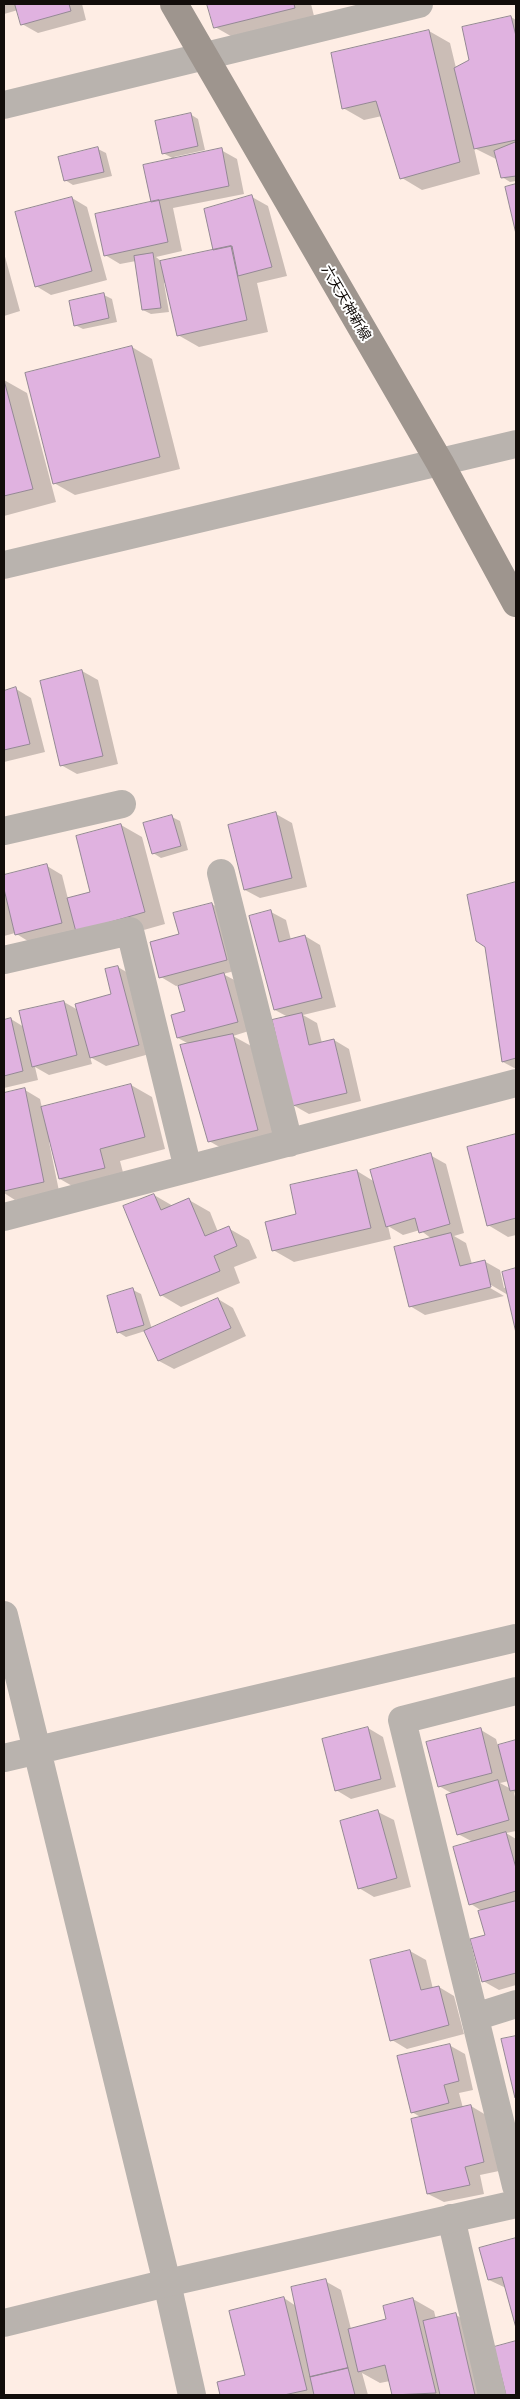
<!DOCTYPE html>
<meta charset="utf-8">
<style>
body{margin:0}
#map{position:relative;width:520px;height:2399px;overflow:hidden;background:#feede4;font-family:"Public Sans",sans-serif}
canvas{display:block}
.frame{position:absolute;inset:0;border:5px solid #120d0a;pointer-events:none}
</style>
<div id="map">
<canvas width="520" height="2399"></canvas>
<div class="frame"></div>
</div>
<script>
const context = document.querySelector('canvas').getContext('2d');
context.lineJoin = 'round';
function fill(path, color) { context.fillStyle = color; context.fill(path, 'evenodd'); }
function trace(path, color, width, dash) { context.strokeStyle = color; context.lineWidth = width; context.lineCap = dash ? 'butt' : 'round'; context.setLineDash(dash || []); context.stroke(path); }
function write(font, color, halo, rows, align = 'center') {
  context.font = font + ' "Public Sans","Noto Sans JP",sans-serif'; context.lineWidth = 4; context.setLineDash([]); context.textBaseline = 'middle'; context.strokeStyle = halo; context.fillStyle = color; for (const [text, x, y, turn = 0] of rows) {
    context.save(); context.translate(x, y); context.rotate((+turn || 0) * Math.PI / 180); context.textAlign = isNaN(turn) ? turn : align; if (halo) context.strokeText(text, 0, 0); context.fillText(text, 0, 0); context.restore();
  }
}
fill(new Path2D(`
 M4 4H82L86 20 38 33 22 24 18 10 4 14Z
 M208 4H311L315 20 236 39 215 27Z
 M511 17 516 20V181L510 182 502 177 498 160 474 148 480 174 422 190 402 178 382 116 364 120 343 108 429 31 450 43 456 68 471 61Z
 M190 114 198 119 205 150 174 157 175 159 221 150 237 159 244 194 173 208 182 251 156 257 162 262 215 250 252 197 268 206 287 276 257 283 268 332 199 347 178 335 166 282 164 283 169 312 151 314 143 310 136 261 120 264 105 255 152 202 174 159 163 153Z
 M98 149 106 153 112 176 73 185 65 180Z
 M72 198 87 207 107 280 51 295 36 286Z
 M4 253 20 311 4 316Z
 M104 295 112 299 117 322 83 329 75 325Z
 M132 347 152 359 180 469 75 495 54 483Z
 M4 380 27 393 56 502 4 516Z
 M82 671 98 680 118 764 77 774 61 765Z
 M16 689 31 698 45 752 4 762V692Z
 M276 814 292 823 307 887 260 898 245 890Z
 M172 817 180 821 188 850 161 858 153 853Z
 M121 825 142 837 165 924 98 943H31L15 933 4 936V877L47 866 62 875 68 899 92 892Z
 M516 884V1069L503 1062 486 946 468 896Z
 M212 904 227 913 242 969 223 974 240 983 252 1030 233 1036 253 1047 278 1142 230 1153 209 1141 189 1044 178 1038 187 1012 180 985 176 986 161 977 180 934Z
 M271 912 286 920 291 940 305 936 320 945 336 1007 303 1015 317 1023 322 1043 334 1040 349 1049 361 1101 309 1114 293 1105 288 1017 275 1010Z
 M118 967 133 976 153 1053 106 1066 90 1057 92 1064 49 1075 35 1067 38 1080 4 1088V1021L11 1019 24 1027 64 1002 78 1010 113 995Z
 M131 1085 152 1097 165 1149 120 1161 125 1180 81 1191 60 1179 51 1142H49L59 1191 15 1200 4 1193V1094L25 1090 40 1099 42 1108Z
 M516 1136V1235L508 1237 488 1225 468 1148Z
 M430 1155 446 1164 464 1233 454 1236 466 1243 472 1264 484 1261 500 1270 504 1288 507 1287 503 1273 516 1270V1327L508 1295 486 1282 485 1285 504 1296 425 1315 410 1306 432 1239 420 1230 403 1235 388 1226 391 1239 294 1262 273 1250 298 1215 357 1171 375 1182Z
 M154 1195 173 1206 189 1200 210 1212 218 1232 228 1228 249 1240 257 1258 234 1267 240 1283 181 1307 161 1295Z
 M133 1290 141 1294 152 1329 218 1299 233 1308 246 1336 174 1369 159 1361 145 1331 126 1337 118 1332Z
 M368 1728 383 1737 396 1787 351 1799 336 1790Z
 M481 1730 496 1739 498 1746 516 1742V1794L514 1792 516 1802V1831L506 1833 516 1839V1985L499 1990 483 1981 486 1936 482 1911 471 1904 473 1842 458 1834 453 1794 439 1786ZM509 1781 511 1789 500 1783Z
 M378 1812 394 1820 411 1887 374 1897 359 1888Z
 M410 1951 426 1960 433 1989 439 1987 454 1996 464 2034 407 2049 392 2040Z
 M516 2037V2097L502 2040Z
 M449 2045 465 2054 473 2090 459 2093 463 2108 471 2106 486 2115 499 2171 480 2175 484 2194 444 2202 428 2194 422 2118 412 2112Z
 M516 2239V2323L506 2288 489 2280 481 2249Z
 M325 2281 341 2290 351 2329 388 2320 413 2299 434 2311 436 2319 456 2315 471 2324 488 2395H394L390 2381 380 2383 362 2373 368 2395H221L218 2383 246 2376 284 2298 296 2306Z
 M516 2342V2395H508L495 2348Z`), '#0003');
const building = new Path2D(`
 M15 4H69L71 11 21 25Z
 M207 4H294L295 8 214 28Z
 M511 16 516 36V140L474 149 454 68 469 60 462 27Z
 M429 30 460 162 400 179 376 101 342 109 331 53Z
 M191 113 198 146 162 154 155 121Z
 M516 142V176L501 178 494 151Z
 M98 147 104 172 64 181 58 157Z
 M222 148 229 186 151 202 143 165Z
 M516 184V234L505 187Z
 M252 195 272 267 238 276 232 246 213 250 204 209Z
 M72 197 92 271 35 287 15 212Z
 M159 200 168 242 104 256 95 214Z
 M231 246 247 320 177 336 160 261Z
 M153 253 161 308 142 310 134 256Z
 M104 293 109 318 74 326 69 301Z
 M132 346 160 457 53 484 25 373Z
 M4 380 33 489 4 496Z
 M82 670 103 756 60 766 40 681Z
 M16 687 30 744 4 750V691Z
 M276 812 292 878 244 890 228 825Z
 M172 815 181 846 152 854 143 823Z
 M121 824 145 912 76 932 67 898 90 892 76 836Z
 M47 864 62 923 15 935 4 889V875Z
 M516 882V1058L502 1062 485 947 476 941 467 895Z
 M212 903 227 960 159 978 150 942 179 934 173 913Z
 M271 910 279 942 305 935 322 998 274 1010 249 916Z
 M118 966 139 1045 90 1058 75 1004 111 994 105 969Z
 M224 973 238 1022 177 1038 171 1015 185 1011 178 986Z
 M64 1001 77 1055 32 1067 19 1011Z
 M302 1013 309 1045 334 1039 347 1093 292 1106 272 1020Z
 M11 1018 23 1071 4 1076V1020Z
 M233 1034 258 1130 208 1142 180 1045Z
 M131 1084 145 1137 100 1149 105 1168 59 1179 41 1107Z
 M25 1088 44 1182 4 1191V1093Z
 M516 1134V1218L487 1226 467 1147Z
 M431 1153 450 1224 419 1233 415 1218 386 1227 370 1170Z
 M357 1170 371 1228 272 1251 265 1222 296 1214 290 1185Z
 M154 1194 161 1210 189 1198 205 1236 229 1226 237 1246 214 1256 220 1271 160 1296 123 1206Z
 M451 1233 460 1266 485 1260 491 1287 409 1307 394 1247Z
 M516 1268V1333L502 1272Z
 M133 1288 144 1325 117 1333 107 1296Z
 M218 1298 231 1328 158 1361 144 1331Z
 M368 1727 381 1779 335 1791 322 1739Z
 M481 1728 492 1773 438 1787 426 1742Z
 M516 1740V1790L510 1791 498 1745Z
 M498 1780 509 1820 457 1835 446 1795Z
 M378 1810 397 1878 358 1889 340 1821Z
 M506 1832 516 1868V1891L469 1905 453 1847Z
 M516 1901V1973L482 1982 470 1939 485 1935 478 1911Z
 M410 1950 421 1990 439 1986 449 2025 390 2041 370 1960Z
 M516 2036V2098H515L501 2039Z
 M450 2044 459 2081 444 2085 449 2103 411 2113 397 2056Z
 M471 2105 484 2162 465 2167 470 2185 427 2194 411 2119Z
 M516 2238V2328L502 2277 488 2280 479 2248Z
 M326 2279 348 2368 310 2377 291 2287Z
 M284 2297 307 2390 284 2395H220L217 2382 245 2375 229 2311Z
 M413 2298 436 2393 392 2395 385 2365 358 2372 348 2329 386 2319 383 2306Z
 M456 2313 475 2395H440L423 2321Z
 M516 2341V2395H506L494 2347Z
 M348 2368 355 2395H314L310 2377Z`);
fill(building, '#e0b2e0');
trace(building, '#948894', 1);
trace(new Path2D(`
 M4 105 419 4
 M4 831 122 804
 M221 873 289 1143
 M4 960 130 931 188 1169
 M4 1217 516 1083
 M4 1615 167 2283 192 2395
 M516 1691 402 1720 516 2186
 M4 1758 516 1638
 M475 2017 516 2004
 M451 2218 492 2395`), '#b9b3ae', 28);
trace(new Path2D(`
 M4 565 516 444
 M4 2323 167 2283 516 2204`), '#b9b3ae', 28);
trace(new Path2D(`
 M174 4 440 463 516 603`), '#9e958e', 28);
write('14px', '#120d0a', '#fff', [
 ["六天天神新線",346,303,60]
]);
</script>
